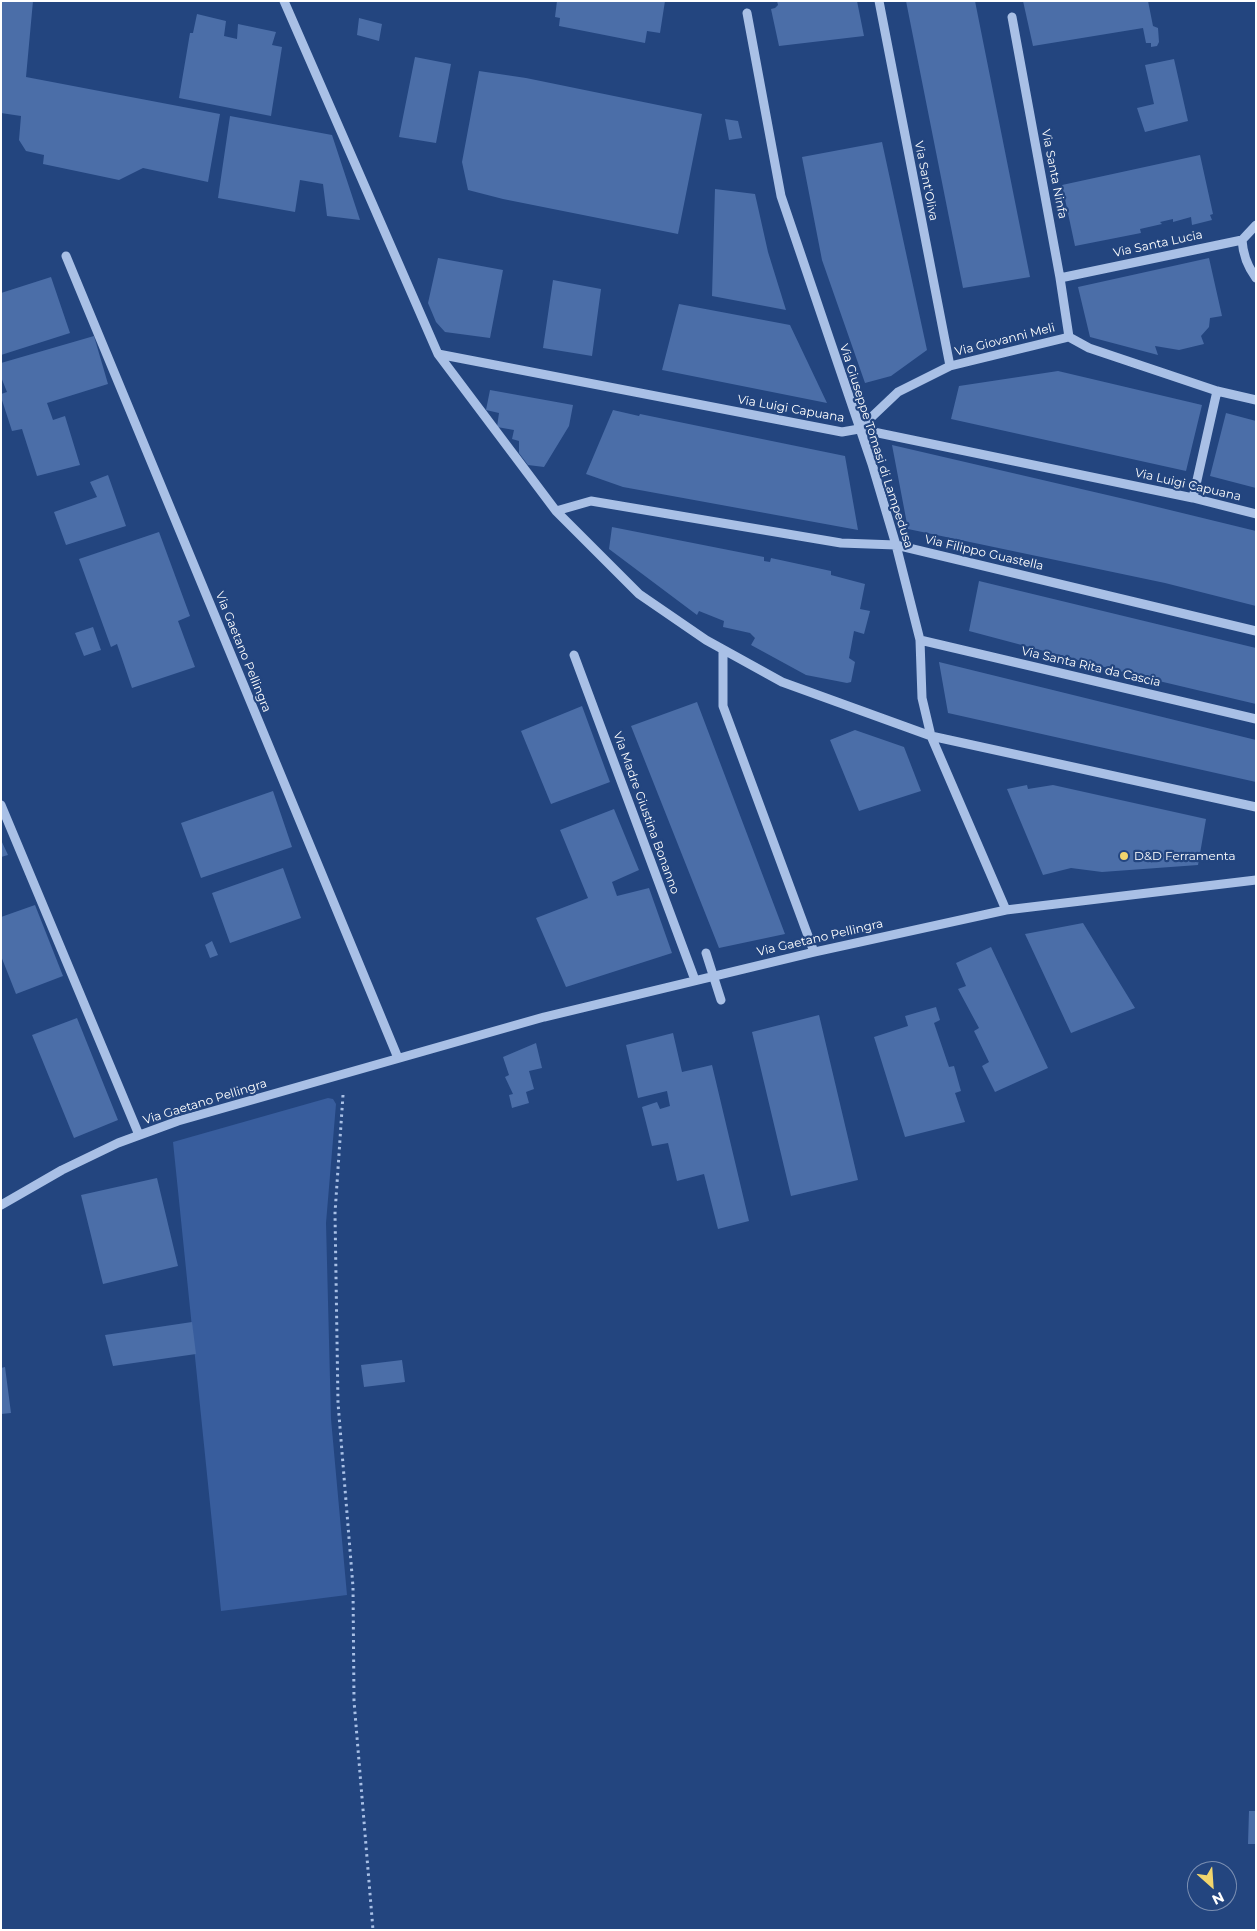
<!DOCTYPE html>
<style>
body{margin:0}
#map{position:relative;width:1257px;height:1931px;overflow:hidden;background:#23457f;font-family:Montserrat,sans-serif}
canvas{display:block}
.frame{position:absolute;inset:0;border:2px solid #fff;pointer-events:none}
.north{position:absolute;left:1187px;top:1861px;width:50px;height:50px;box-sizing:border-box;background:#23457f;border:1px solid #7b8fb2;border-radius:50%;rotate:154deg;font-size:14px;font-weight:700;line-height:20px;text-align:center;color:#fff}
.north::after{content:'';display:block;margin:auto;width:18px;height:22px;background:#f1d56d;clip-path:polygon(50% 0,100% 100%,50% 72%,0 100%)}
</style>
<div id="map">
<canvas width="1257" height="1931"></canvas>
<div class="frame"></div>
<div class="north">N</div>
</div>
<script>
const context = document.querySelector('canvas').getContext('2d');
context.lineJoin = 'round';
function fill(path, color) { context.fillStyle = color; context.fill(path, 'evenodd'); }
function trace(path, color, width, dash) { context.strokeStyle = color; context.lineWidth = width; context.lineCap = dash ? 'butt' : 'round'; context.setLineDash(dash || []); context.stroke(path); }
function write(font, color, halo, rows, align = 'center') {
  context.font = font + ' Montserrat,sans-serif'; context.lineWidth = 4.5; context.setLineDash([]); context.textBaseline = 'middle'; context.strokeStyle = halo; context.fillStyle = color; for (const [text, x, y, turn = 0] of rows) {
    context.save(); context.translate(x, y); context.rotate((+turn || 0) * Math.PI / 180); context.textAlign = isNaN(turn) ? turn : align; if (halo) context.strokeText(text, 0, 0); context.fillText(text, 0, 0); context.restore();
  }
}
fill(new Path2D(`
 M328 1098 333 1099 336 1104 326 1223 331 1419 347 1595 221 1611 173 1142Z`), '#385d9d');
fill(new Path2D(`
 M1 1H33L26 77 220 114 208 182 143 168 119 180 43 164 44 155 26 151 19 140 21 116 1 113Z
 M557 1H665L660 33 647 31 645 43 559 26 560 18 555 17Z
 M777 1H857L864 36 779 46 771 9 775 8 778 5Z
 M906 1H975L1030 277 963 288Z
 M1023 1H1148L1153 26 1158 28 1159 42 1157 46 1151 47V43H1146L1143 28 1033 46Z
 M197 14 226 21 224 36 237 39 238 24 276 32 272 45 282 47 271 116 179 98 190 33H193Z
 M359 18 382 24 379 41 357 35Z
 M415 57 451 64 436 143 399 137Z
 M1174 59 1188 121 1145 132 1137 108 1154 104 1145 65Z
 M479 71 526 78 702 114 678 234 503 199 468 190 462 162Z
 M230 116 332 135 360 220 327 216 323 184 300 180 295 212 218 198Z
 M725 119 738 121 742 138 729 140Z
 M882 142 927 350 891 376 865 383 822 260 802 157Z
 M1200 155 1213 214 1210 215 1212 220 1192 225 1191 217 1173 222V219L1160 222 1162 224 1140 229 1141 233 1075 246 1062 185Z
 M715 189 755 194 768 252 786 310 712 296Z
 M438 258 503 270 490 338 445 332 436 322 428 303Z
 M1209 258 1222 316 1210 318 1209 327 1201 336 1204 344 1179 350 1155 346 1158 355 1090 337 1078 287Z
 M51 277 70 333 1 355V293Z
 M553 280 601 289 592 356 543 348Z
 M679 304 790 325 827 403 662 370Z
 M94 336 108 384 47 403 53 420 65 416 80 465 37 476 22 429 12 431 1 397V394L7 392 1 377V363Z
 M1058 371 1202 405 1186 471 951 419 959 386Z
 M490 390 573 405 569 426 544 467 528 465 519 453V441L512 439 514 430 497 427 499 413 486 410Z
 M613 410 639 416 640 414 845 456 858 530 623 487 586 474Z
 M1226 413 1256 421V488L1210 476Z
 M892 445 1133 501 1256 531V606L1165 583 908 529Z
 M108 475 126 526 66 545 54 512 97 497 90 482Z
 M612 527 764 557V561L770 562 771 558 831 571V575L865 584 860 609 870 611 864 634 854 631 849 658 855 662 851 682 847 683 806 675 751 645 755 638 750 633 723 627 724 621 699 611 697 615 609 549Z
 M159 532 190 616 178 621 195 667 132 688 117 644 111 647 79 559Z
 M979 581 1256 648V704L1142 677 969 631Z
 M93 627 101 650 84 656 75 633Z
 M939 662 1256 740V782L948 713Z
 M697 702 785 934 719 948 631 726Z
 M582 706 610 782 551 804 521 731Z
 M855 730 904 747 921 791 859 811 830 740Z
 M1027 785 1028 789 1053 785 1206 819 1198 865 1102 872 1071 868 1043 875 1007 789Z
 M273 791 292 847 201 878 181 823Z
 M614 809 639 870 612 882 617 896 649 888 672 953 566 987 536 918 588 898 560 830Z
 M1 840 8 855 1 857Z
 M283 868 301 918 230 943 212 893Z
 M35 905 63 976 16 994 1 956V917Z
 M1083 923 1135 1008 1071 1033 1025 934Z
 M212 941 218 955 210 958 205 945Z
 M991 947 1048 1068 995 1092 982 1066 989 1062 974 1031 979 1028 958 989 966 986 956 963Z
 M936 1007 940 1020 934 1023 949 1067 954 1066 961 1091 955 1093 965 1122 905 1137 874 1037 908 1026 905 1016Z
 M819 1015 858 1180 791 1196 752 1032Z
 M77 1018 118 1120 74 1138 32 1035Z
 M673 1033 682 1072 712 1065 749 1221 718 1229 704 1174 677 1181 668 1143 652 1146 642 1107 657 1102 660 1109 670 1106 667 1091 638 1098 626 1045Z
 M536 1043 542 1068 529 1071 534 1089 526 1092 529 1103 512 1108 509 1095 513 1094 505 1077 509 1075 503 1057Z
 M157 1178 178 1266 103 1284 81 1195Z
 M192 1322 196 1354 113 1366 105 1335Z
 M402 1360 405 1382 364 1387 361 1365Z
 M5 1367 11 1413 1 1414V1368Z
 M1249 1811H1256V1844H1248Z`), '#4b6ea8');
trace(new Path2D(`
 M343 1095 335 1213 338 1403 353 1587 354 1701 373 1930`), '#a9c0e6', 3, [2.5, 4]);
trace(new Path2D(`
 M284 1 438 354 556 511 639 594 706 640 782 682 931 736 1256 807
 M879 1 950 366
 M747 13 781 196 872 464 896 545 920 640 922 698 931 736 1006 910
 M1012 17 1060 278 1069 337
 M1242 240C1243 255 1247 266 1256 278
 M66 256 398 1058
 M1060 278 1242 240 1256 225
 M438 354 842 432 859 429 1193 498 1256 514
 M859 429 898 392 950 366 1069 337 1089 348 1217 391 1256 400
 M1193 498 1217 391
 M556 511 591 501 841 543 896 545 1256 631
 M920 640 1256 719
 M723 650V706L814 952
 M574 655 695 980
 M1 805 139 1135
 M706 953 721 1000
 M1 1205 62 1170 118 1143 178 1121 544 1017 814 952 1006 910 1256 880`), '#a9c0e6', 9);
for (const [x, y, r, color] of [
 [1124,856,5,"#f1d56d"]
]) { const dot = new Path2D(); dot.arc(x, y, r, 0, 2 * Math.PI); context.fillStyle = color; context.fill(dot); trace(dot, '#23457f', 2); }
write('12px', '#fff', '#23457f', [
 ["Via Santa Ninfa",1054,174,79],
 ["Via Sant'Oliva",926,181,79],
 ["Via Santa Lucia",1158,244,-12],
 ["Via Giovanni Meli",1005,340,-14],
 ["Via Luigi Capuana",791,409,10],
 ["Via Giuseppe Tomasi di Lampedusa",876,446,72],
 ["Via Luigi Capuana",1188,485,13],
 ["Via Filippo Guastella",984,553,13],
 ["Via Gaetano Pellingra",243,652,68],
 ["Via Santa Rita da Cascia",1091,667,13],
 ["Via Madre Giustina Bonanno",646,813,70],
 ["Via Gaetano Pellingra",820,938,-13],
 ["Via Gaetano Pellingra",205,1102,-17]
]);
write('12px', '#fff', '#23457f', [
 ["D&D Ferramenta",1134,856]
], 'left');
</script>
